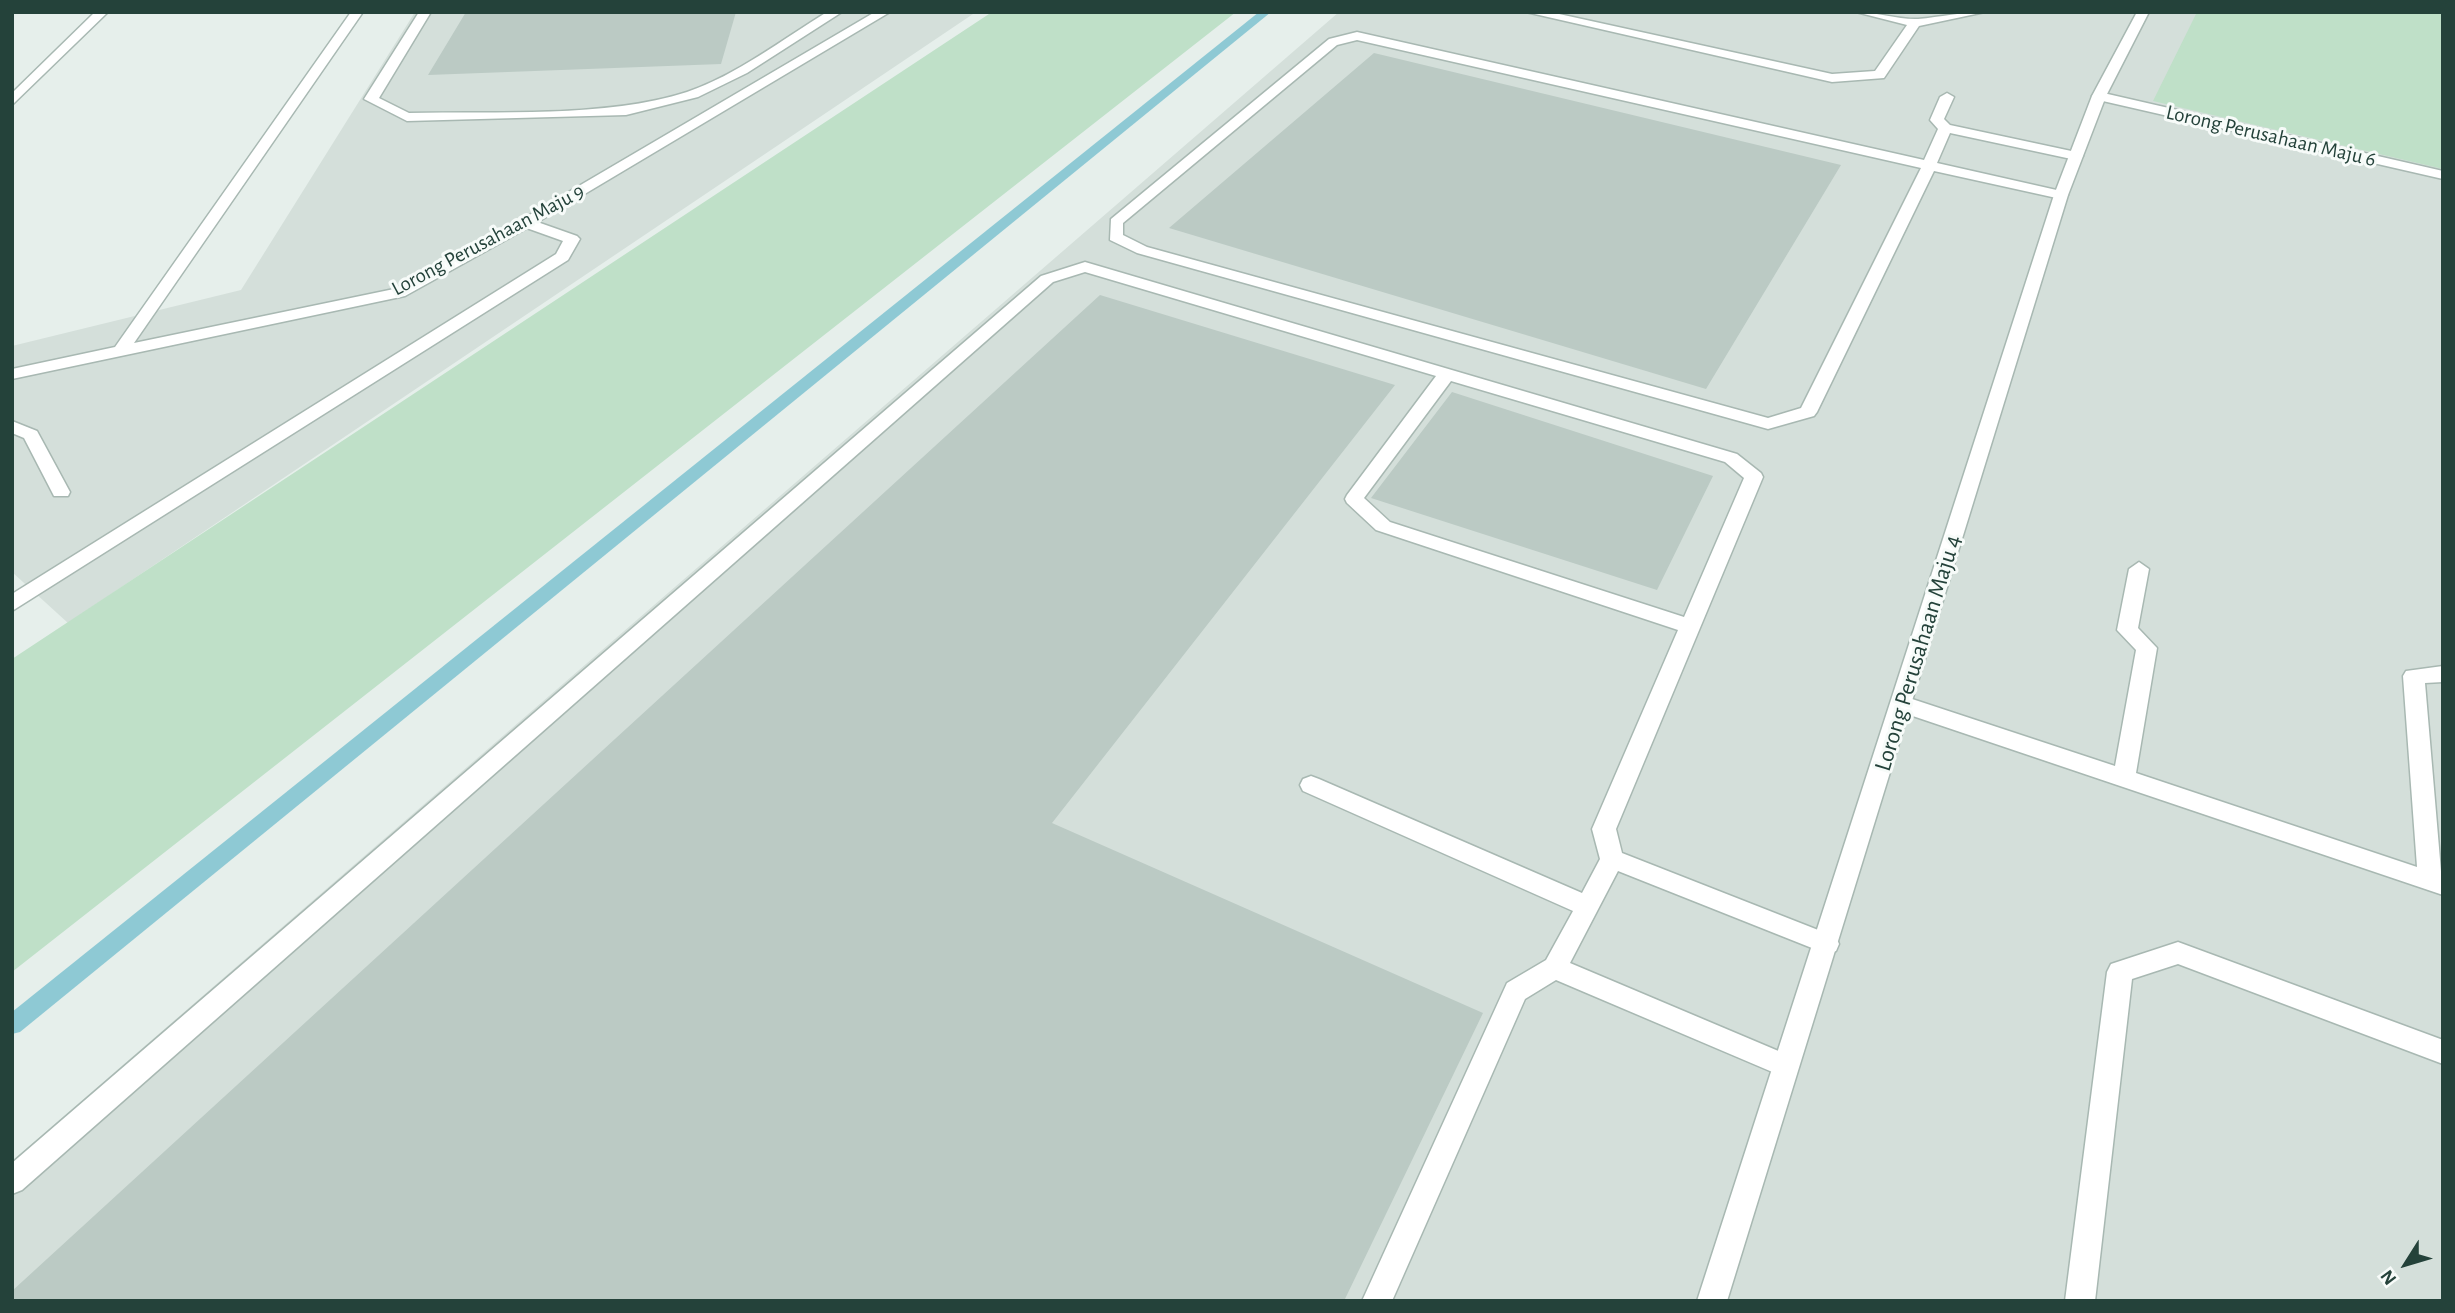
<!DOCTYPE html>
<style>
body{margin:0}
#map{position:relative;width:2455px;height:1313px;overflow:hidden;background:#e6efeb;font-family:"Alegreya Sans",sans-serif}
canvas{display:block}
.frame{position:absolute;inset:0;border:14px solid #24423a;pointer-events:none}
.north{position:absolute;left:2371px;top:1229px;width:70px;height:70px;-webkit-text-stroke:5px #f7fbf9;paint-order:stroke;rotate:233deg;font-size:19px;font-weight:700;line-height:28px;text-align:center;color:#24423a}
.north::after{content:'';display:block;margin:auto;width:24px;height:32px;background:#24423a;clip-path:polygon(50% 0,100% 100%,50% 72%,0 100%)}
</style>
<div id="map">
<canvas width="2455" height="1313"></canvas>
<div class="frame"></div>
<div class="north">N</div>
</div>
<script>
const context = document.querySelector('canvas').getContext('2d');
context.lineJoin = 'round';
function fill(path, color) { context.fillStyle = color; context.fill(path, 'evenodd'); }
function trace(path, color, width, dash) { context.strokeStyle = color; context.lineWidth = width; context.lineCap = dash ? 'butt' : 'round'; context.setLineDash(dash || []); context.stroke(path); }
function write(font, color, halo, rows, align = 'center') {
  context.font = font + ' "Alegreya Sans",sans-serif'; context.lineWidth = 6; context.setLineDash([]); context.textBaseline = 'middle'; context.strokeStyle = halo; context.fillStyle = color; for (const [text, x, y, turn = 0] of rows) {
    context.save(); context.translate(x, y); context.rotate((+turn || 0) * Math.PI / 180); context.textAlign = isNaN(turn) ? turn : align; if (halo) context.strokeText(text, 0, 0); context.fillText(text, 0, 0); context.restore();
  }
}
fill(new Path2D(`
 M415 12H976L68 623 12 572V346L241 290Z
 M1339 12H2443V1301H12V1161Z`), '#d4dfda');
fill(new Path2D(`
 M992 12H1236L12 972V659Z
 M2197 12H2443V169L2153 101Z`), '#bfe0c8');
fill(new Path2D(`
 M1259 12H1271L20 1032 12 1034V1012Z`), '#8ec9d4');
fill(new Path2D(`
 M466 12H736L721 64 428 75Z
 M1374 53 1841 165 1706 389 1169 228Z
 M1100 295 1395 385 1052 823 1483 1013 1344 1301H12V1291Z
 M1452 392 1713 476 1657 590 1371 498Z`), '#bbcac4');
const service = new Path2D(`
 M419 12H431L379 98 409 113C495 111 607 118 687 92 737 75 783 39 827 12H842L747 73 698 97 626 115 407 121 364 99Z
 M1526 12H1550L1832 74 1875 71 1907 25 1856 12C1876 12 1900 20 1918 19 1940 17 1962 12 1985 12L1919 26 1884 78 1832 82Z
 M1357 32 1924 160 1938 129 1930 120 1940 97 1947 93 1954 97 1944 119 1950 125 2076 152 2083 156 2076 160 1950 133 1937 163 2061 191 2068 195 2061 199 1934 171 1817 412 1814 416 1768 429 1137 253 1110 240 1111 219 1329 39ZM1357 40 1921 168 1801 408 1768 418 1147 247 1123 235V223L1337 45Z
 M526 218 577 236 580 239 568 260 12 611V594L556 254 563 241 521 226V220Z
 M1085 262 1737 454 1761 473 1763 477 1616 829 1622 853 1836 937 1839 944 1836 951 1827 954 1618 871 1570 963 1795 1058 1799 1066 1795 1074 1786 1078 1777 1074 1556 980 1525 999 1392 1301H1362L1507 983 1546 960 1573 911 1303 791 1300 785 1303 779 1311 776 1319 779 1582 893 1600 859 1592 829 1678 630 1376 530 1347 503 1345 499 1347 495 1436 376 1085 272 1053 282 22 1190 12 1194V1163L1041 276ZM1451 381 1725 462 1744 478 1684 617 1390 522 1364 498Z
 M12 421 37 431 70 492 68 496H54L24 438 12 433Z
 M2139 562 2149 569 2138 628 2157 648 2136 773 2417 867 2403 676 2406 671 2443 666V682L2425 683 2443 895 1895 710 1892 704 1895 698 1903 696 2115 766 2136 650 2117 630 2129 569Z
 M2178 942 2443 1040V1064L2178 964 2132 979 2095 1301H2065L2107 972 2111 964Z`);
const minor = new Path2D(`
 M95 12H108L12 105V93Z
 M351 12H363L134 343 394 289 521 220 875 12H890L531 226 405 296 12 379V369L115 347Z
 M2099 92 2443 171V179L2094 99 2092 96Z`);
const tertiary = new Path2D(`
 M2137 12H2149L2106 96 2068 195 1727 1301H1697L2054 195 2092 96Z`);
trace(service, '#a8b8b2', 3);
trace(minor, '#a8b8b2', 3);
trace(tertiary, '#a8b8b2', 3);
fill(service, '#fff');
fill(minor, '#fff');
fill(tertiary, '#fff');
write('21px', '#24423a', '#f7fbf9', [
 ["Lorong Perusahaan Maju 6",2271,136,13],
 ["Lorong Perusahaan Maju 9",488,240,-28]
]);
write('24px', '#24423a', '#f7fbf9', [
 ["Lorong Perusahaan Maju 4",1918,653,-73]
]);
</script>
